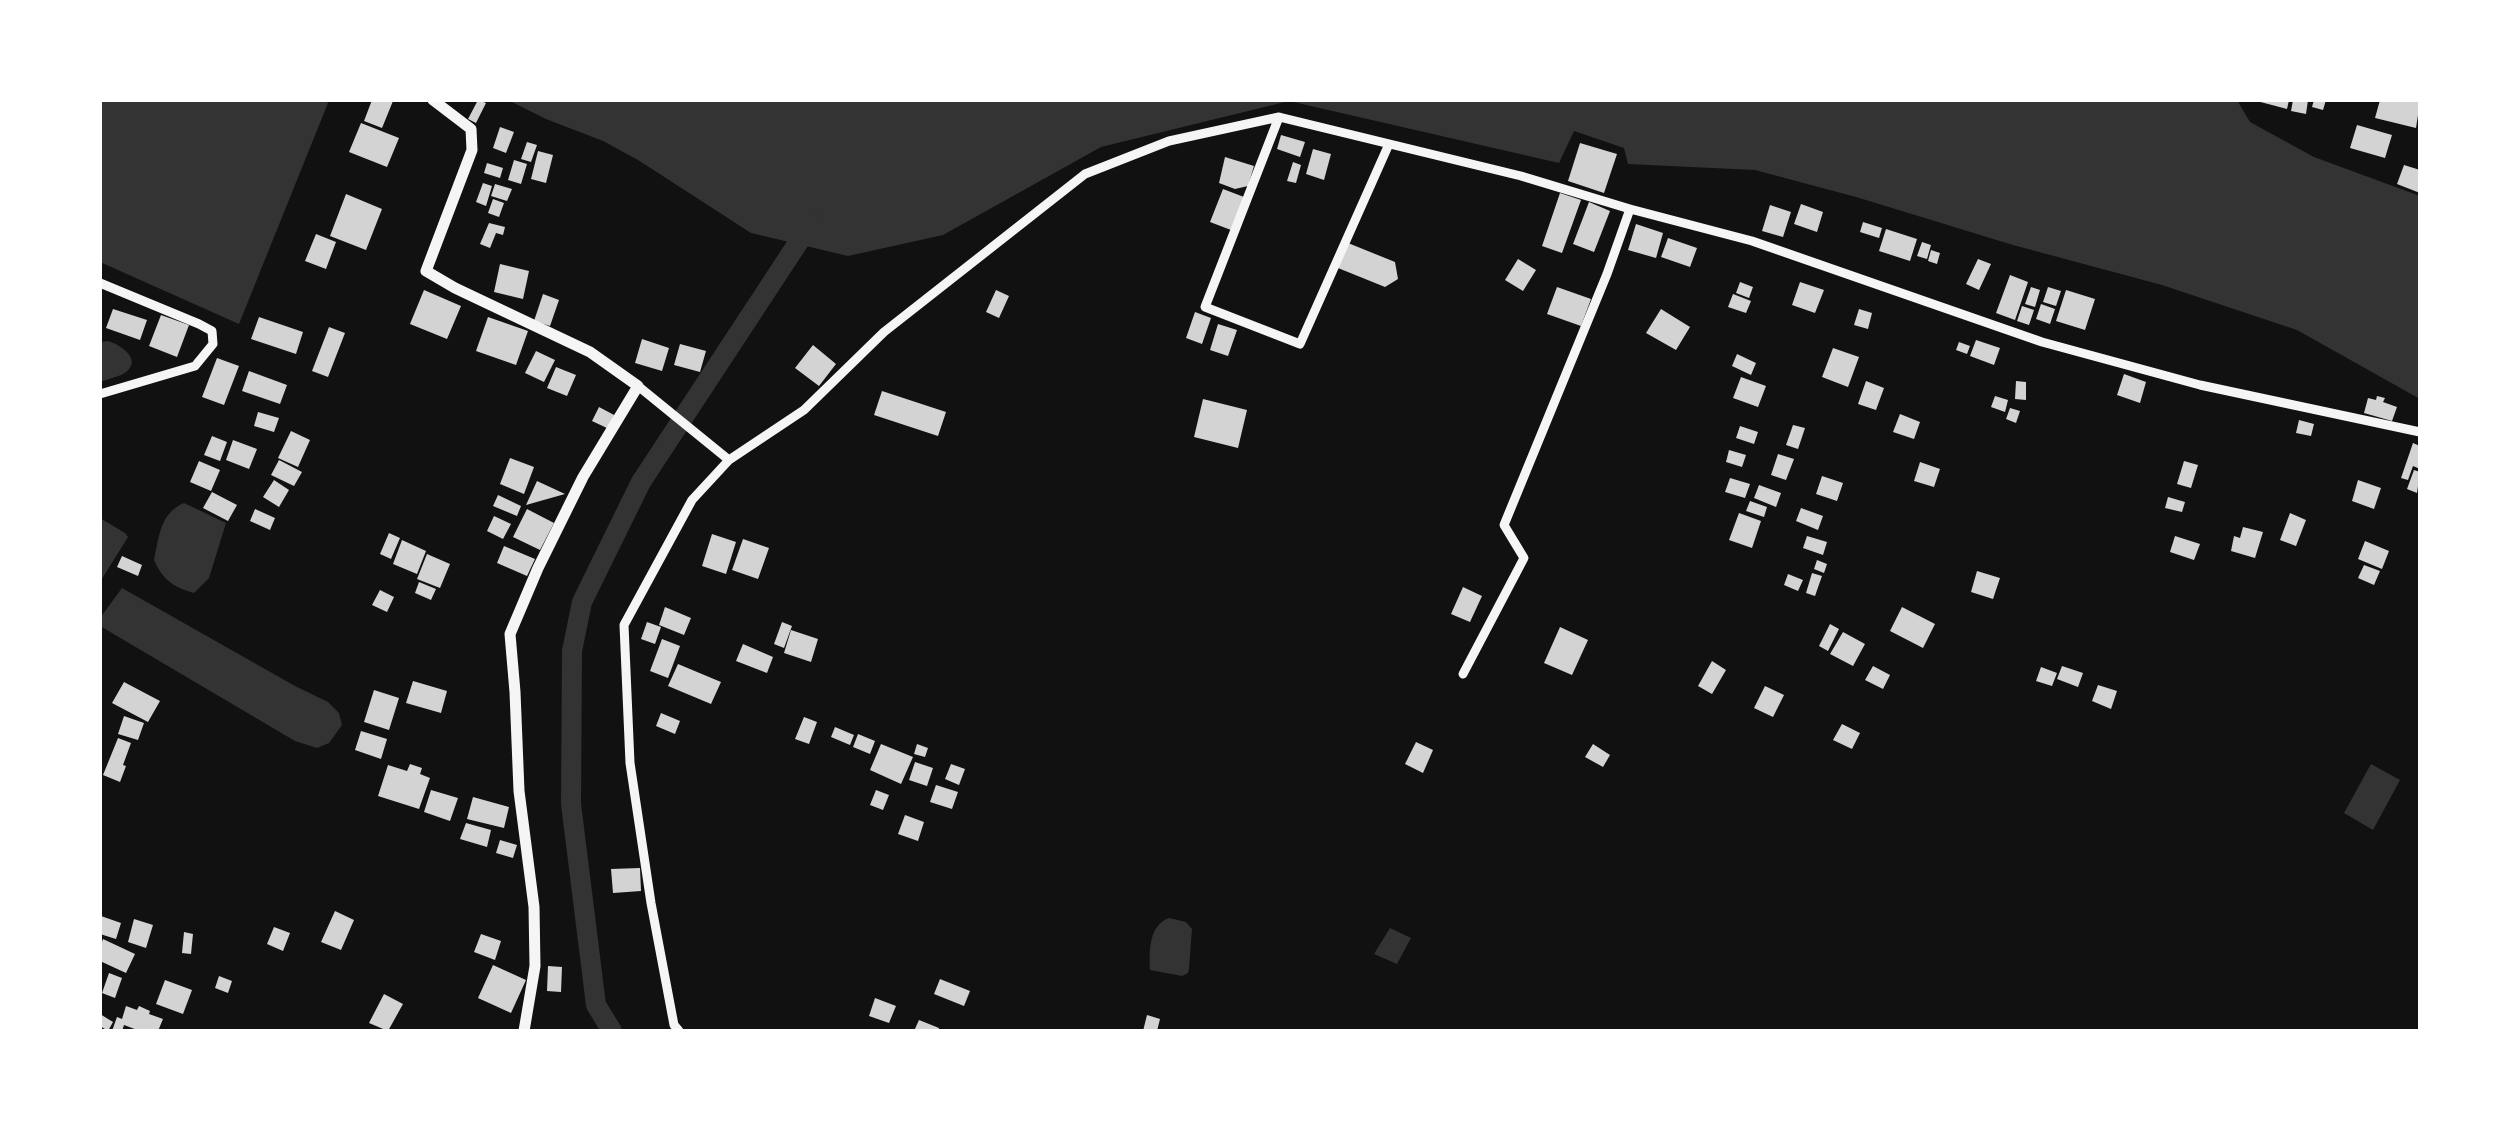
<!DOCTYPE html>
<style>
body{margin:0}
#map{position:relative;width:2520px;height:1131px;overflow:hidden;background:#111;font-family:Arial,sans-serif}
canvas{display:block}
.frame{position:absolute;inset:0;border:102px solid #fff;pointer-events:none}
</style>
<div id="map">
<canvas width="2520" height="1131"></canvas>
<div class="frame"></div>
</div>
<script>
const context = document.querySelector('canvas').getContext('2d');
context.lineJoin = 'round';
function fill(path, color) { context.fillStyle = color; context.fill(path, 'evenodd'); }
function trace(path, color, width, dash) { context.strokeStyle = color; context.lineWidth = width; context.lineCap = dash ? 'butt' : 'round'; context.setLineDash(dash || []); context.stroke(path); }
fill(new Path2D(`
 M100 100H326L328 103 239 324 100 262Z
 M508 100H2237L2250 122 2314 157 2420 196V399L2297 330 2162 285 2013 245 1856 197 1755 170 1628 164 1624 148 1574 131 1559 163 1289 101 1101 147 943 235 848 256 751 233 638 160 603 141 546 119Z
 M108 341C119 344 143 359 126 372 120 377 107 379 100 382V342Z
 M184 503 226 523 209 578 194 593C173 587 163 580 154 560 159 537 160 513 184 503Z
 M100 518 125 533 128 537 100 582Z
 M122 588 295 686 328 702 339 713 342 725 329 743 317 748 295 741 100 626V618Z
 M2371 764 2400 780 2373 830 2344 813Z
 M1169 918 1186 922 1192 929 1189 968 1188 973 1182 976 1150 970C1149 951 1149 925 1169 918Z
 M1390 928 1411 938 1397 964 1374 954Z`), '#333');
trace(new Path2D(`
 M612 1031 596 1005 571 804 572 651 582 602 641 482 813 220`), '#333', 20);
fill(new Path2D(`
 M372 100 393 101 382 128 364 121Z
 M478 100 486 103 476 123 468 119Z
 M2253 100H2289L2287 109Z
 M2293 100H2308L2306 114 2291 111Z
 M2314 100H2326L2323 110 2312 107Z
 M2380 100 2420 102 2416 128 2375 118Z
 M361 123 399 138 387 167 349 152Z
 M2357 125 2392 135 2385 158 2350 148Z
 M500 127 514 132 506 153 493 148Z
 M1281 135 1305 142 1300 157 1277 149Z
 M527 142 537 145 531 162 521 159Z
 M1580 143 1617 154 1604 193 1568 181Z
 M1313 149 1331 154 1324 180 1306 174Z
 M538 151 553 155 546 183 531 179Z
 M1225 157 1254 166 1248 186 1235 189 1219 183Z
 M514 160 527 164 521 184 508 180Z
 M1293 162 1301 165 1296 183 1287 181Z
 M487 163 503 168 500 178 484 173Z
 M2404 165 2420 170V193L2397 184Z
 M483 183 492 186 486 206 476 202Z
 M495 184 512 189 507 201 491 196Z
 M1223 189 1244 197 1231 230 1210 222Z
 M1560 193 1581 200 1562 253 1542 246Z
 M346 194 382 209 366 250 330 236Z
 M493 199 504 203 499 217 488 213Z
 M1589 202 1610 211 1594 252 1573 244Z
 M1801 204 1823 212 1817 232 1794 224Z
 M1770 205 1791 212 1783 237 1762 231Z
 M1863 222 1882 228 1879 238 1860 232Z
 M489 223 505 227 503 235 496 233 490 248 480 244Z
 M1636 224 1663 233 1656 258 1628 250Z
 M1886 229 1917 239 1910 261 1879 251Z
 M316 234 336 242 326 269 305 261Z
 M1668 238 1697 248 1690 267 1661 257Z
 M1922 242 1931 245 1927 259 1917 256Z
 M1348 243 1395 262 1398 279 1385 287 1338 268Z
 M1931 250 1940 253 1937 264 1928 261Z
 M1518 259 1536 270 1523 291 1505 280Z
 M1978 259 1991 264 1979 290 1966 284Z
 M500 264 529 271 523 299 494 292Z
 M2010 275 2028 282 2015 320 1996 313Z
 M1740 282 1753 287 1749 298 1736 293Z
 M1800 282 1824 290 1815 313 1792 305Z
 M1557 287 1591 299 1581 326 1547 314Z
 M2031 287 2040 290 2035 307 2025 304Z
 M2048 287 2061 291 2056 306 2043 302Z
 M424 290 461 306 447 339 410 324Z
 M996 290 1009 296 999 318 986 312Z
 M2066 290 2095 299 2085 330 2056 321Z
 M543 294 559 300 550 326 534 321Z
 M1733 294 1751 301 1746 313 1728 307Z
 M2041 304 2055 309 2050 324 2036 319Z
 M2022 306 2034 310 2029 325 2017 321Z
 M113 309 147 320 140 340 106 328Z
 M1661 309 1690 327 1676 350 1646 333Z
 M1859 309 1872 313 1868 329 1854 325Z
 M1195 312 1211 318 1202 344 1186 338Z
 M161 315 189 325 177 357 149 346Z
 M259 317 303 332 296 354 251 339Z
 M488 317 528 331 516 365 476 351Z
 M1218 324 1237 330 1228 356 1210 350Z
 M329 327 345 333 328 377 312 371Z
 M642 339 669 348 662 371 635 363Z
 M1976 340 2000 348 1994 365 1970 356Z
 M1959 342 1970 346 1967 354 1956 350Z
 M680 344 706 351 700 372 674 365Z
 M813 345 836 364 819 386 795 368Z
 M1833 348 1859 357 1848 387 1822 377Z
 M536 351 555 360 544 382 525 373Z
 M1737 354 1756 363 1751 375 1732 366Z
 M217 358 239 366 224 405 202 397Z
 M556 367 576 375 567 396 547 388Z
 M249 371 287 385 280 404 242 391Z
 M2124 374 2146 382 2140 403 2117 395Z
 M1741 377 1766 386 1758 407 1733 398Z
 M1866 381 1884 388 1876 410 1858 404Z
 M2016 381 2026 382V400L2015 399Z
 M882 391 946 412 938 436 874 415Z
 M1995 396 2008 400 2005 412 1991 407Z
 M2377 396 2385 398 2383 402 2397 407 2392 421 2364 413 2368 398 2376 400Z
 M1203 399 1247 410 1238 448 1194 437Z
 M599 407 616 416 609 429 592 421Z
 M2010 408 2020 411 2016 423 2006 419Z
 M258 412 279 418 274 432 254 426Z
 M1900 414 1920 422 1914 439 1893 432Z
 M2299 420 2314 424 2311 436 2296 433Z
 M1793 425 1805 428 1798 449 1786 445Z
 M1740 426 1758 432 1754 444 1736 438Z
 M291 431 310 440 298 467 278 458Z
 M212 436 227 442 220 461 204 455Z
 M233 440 257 449 249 469 226 460Z
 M2413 443 2420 446V469L2413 466 2408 480 2401 478Z
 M1729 450 1746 455 1742 467 1726 462Z
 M1778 454 1794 459 1786 480 1771 475Z
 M510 458 534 467 524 494 500 484Z
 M279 460 302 472 294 486 271 475Z
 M199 461 220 470 211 491 190 482Z
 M2184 461 2198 465 2191 488 2177 484Z
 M1920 462 1940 469 1934 487 1914 481Z
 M2414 470 2420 472 2417 493 2407 489Z
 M1822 476 1843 483 1837 501 1816 494Z
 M1730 478 1750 484 1745 498 1725 492Z
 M274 480 289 490 279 507 263 497Z
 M2358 480 2381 488 2374 509 2352 501Z
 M537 481 565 494 526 505Z
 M1759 485 1781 493 1776 507 1754 498Z
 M212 492 237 505 228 521 203 508Z
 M498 495 521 506 517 516 493 506Z
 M2168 497 2185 502 2182 512 2165 508Z
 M1750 501 1767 507 1764 517 1746 511Z
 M1801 508 1823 516 1818 530 1796 521Z
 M255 509 275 518 270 530 250 521Z
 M527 509 554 523 540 550 513 537Z
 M1739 513 1761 521 1752 548 1729 540Z
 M2290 513 2306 520 2296 546 2280 540Z
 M494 516 511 524 503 539 487 531Z
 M2243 527 2263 532 2255 558 2231 551 2234 536 2240 538Z
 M389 533 400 538 391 559 380 554Z
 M712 534 736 542 726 574 702 566Z
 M1807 536 1827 542 1823 555 1803 548Z
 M2175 536 2200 544 2194 560 2170 552Z
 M743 539 769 548 758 579 732 570Z
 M402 540 426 551 417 574 393 564Z
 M2365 541 2389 551 2382 569 2358 559Z
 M504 546 535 559 527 576 497 563Z
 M427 554 450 564 440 588 417 579Z
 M122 556 142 565 138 576 117 567Z
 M1817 560 1827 564 1824 573 1814 569Z
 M2364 565 2380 571 2374 585 2358 578Z
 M1977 571 2000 578 1993 599 1971 592Z
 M1812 573 1822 576 1815 596 1806 593Z
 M1788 574 1803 580 1798 591 1784 585Z
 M419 582 436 589 431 600 415 593Z
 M1463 587 1482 596 1470 622 1451 614Z
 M380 590 394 597 387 612 372 605Z
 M665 607 691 618 684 635 659 625Z
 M1902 607 1935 624 1923 648 1890 631Z
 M647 622 661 627 655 644 641 639Z
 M782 622 792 626 784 648 774 644Z
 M1830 624 1839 629 1828 651 1819 646Z
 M1560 627 1588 640 1572 675 1544 663Z
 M791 630 818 639 811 662 784 653Z
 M1843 632 1865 644 1853 666 1830 654Z
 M662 639 680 646 668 678 650 671Z
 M743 644 773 657 767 673 736 661Z
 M1712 661 1726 670 1712 694 1698 686Z
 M678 664 721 682 711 704 668 686Z
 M1873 666 1890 675 1883 689 1865 680Z
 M2062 666 2083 673 2078 687 2057 679Z
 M2041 667 2057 673 2052 686 2036 681Z
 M413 681 447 691 441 713 406 703Z
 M124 682 160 701 148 722 112 703Z
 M2098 685 2117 691 2111 709 2092 701Z
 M1765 686 1784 695 1773 717 1754 708Z
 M374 690 399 698 389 730 364 722Z
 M661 713 680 721 675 734 656 726Z
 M124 716 144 723 138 740 118 734Z
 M804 717 817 722 809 744 795 739Z
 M1842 724 1860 733 1852 749 1833 740Z
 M835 727 854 735 850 745 831 737Z
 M361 731 387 739 381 759 355 750Z
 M858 734 875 741 870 754 853 747Z
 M118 738 131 743 123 765 126 766 120 782 103 775Z
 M1416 742 1433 750 1423 773 1405 764Z
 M881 744 913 757 901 784 870 770Z
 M917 744 928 748 925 757 914 754Z
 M1593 744 1610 755 1603 767 1585 757Z
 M915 762 933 768 927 786 909 780Z
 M410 764 422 768 420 774 430 778 419 809 378 796 388 765 407 771Z
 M951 764 965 769 959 785 945 779Z
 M936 785 958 792 952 809 930 802Z
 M431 790 458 798 450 821 424 812Z
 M876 790 889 795 883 810 870 805Z
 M473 797 509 807 504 828 467 819Z
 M905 815 924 822 918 841 898 834Z
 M466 823 491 830 487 847 460 839Z
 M500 840 517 845 513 858 496 853Z
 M640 868 641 891 613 893 611 869Z
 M335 911 354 920 341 950 321 942Z
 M101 916 121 923 116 939 100 934Z
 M134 919 153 925 146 948 128 942Z
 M274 927 290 933 283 951 267 944Z
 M184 932 193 934 191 954 182 953Z
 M481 934 501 941 495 960 474 952Z
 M103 939 135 954 126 973 100 961V947Z
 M493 965 526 980 511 1013 478 998Z
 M548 966 562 967 561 992 547 991Z
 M109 973 122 978 115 998 102 993Z
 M219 976 232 981 228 993 215 988Z
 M940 979 970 991 964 1006 934 994Z
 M165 980 192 990 183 1014 156 1004Z
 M384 994 403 1004 388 1031 369 1023Z
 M875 998 896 1006 889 1023 869 1016Z
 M126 1006 137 1010 139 1006 150 1011 149 1014 163 1019 158 1031H140L124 1025 122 1031H112L117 1017 122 1019Z
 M100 1014 113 1022 108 1031 100 1026Z
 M1147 1015 1160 1019 1157 1031H1143Z
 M919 1020 939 1028 938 1031H914Z`), '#d3d3d3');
trace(new Path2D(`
 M1279 117 1205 307 1300 344 1389 144
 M100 283 199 324 212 331 213 344 195 366 100 394
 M638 386 729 460
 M1463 674 1524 558 1504 525 1607 274 1630 209
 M679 1031 674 1025 651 903 630 763 624 625 692 500 729 460 804 410 884 332 1085 174 1169 141 1279 117 1521 176 1630 209 1752 241 2042 342 2200 385 2420 432`), '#f5f5f5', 9);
trace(new Path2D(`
 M433 100 471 129 472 150 426 271 455 288 590 352 638 386 583 477 538 568 510 634 515 692 519 791 534 907 535 966 524 1031`), '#f5f5f5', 11);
</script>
